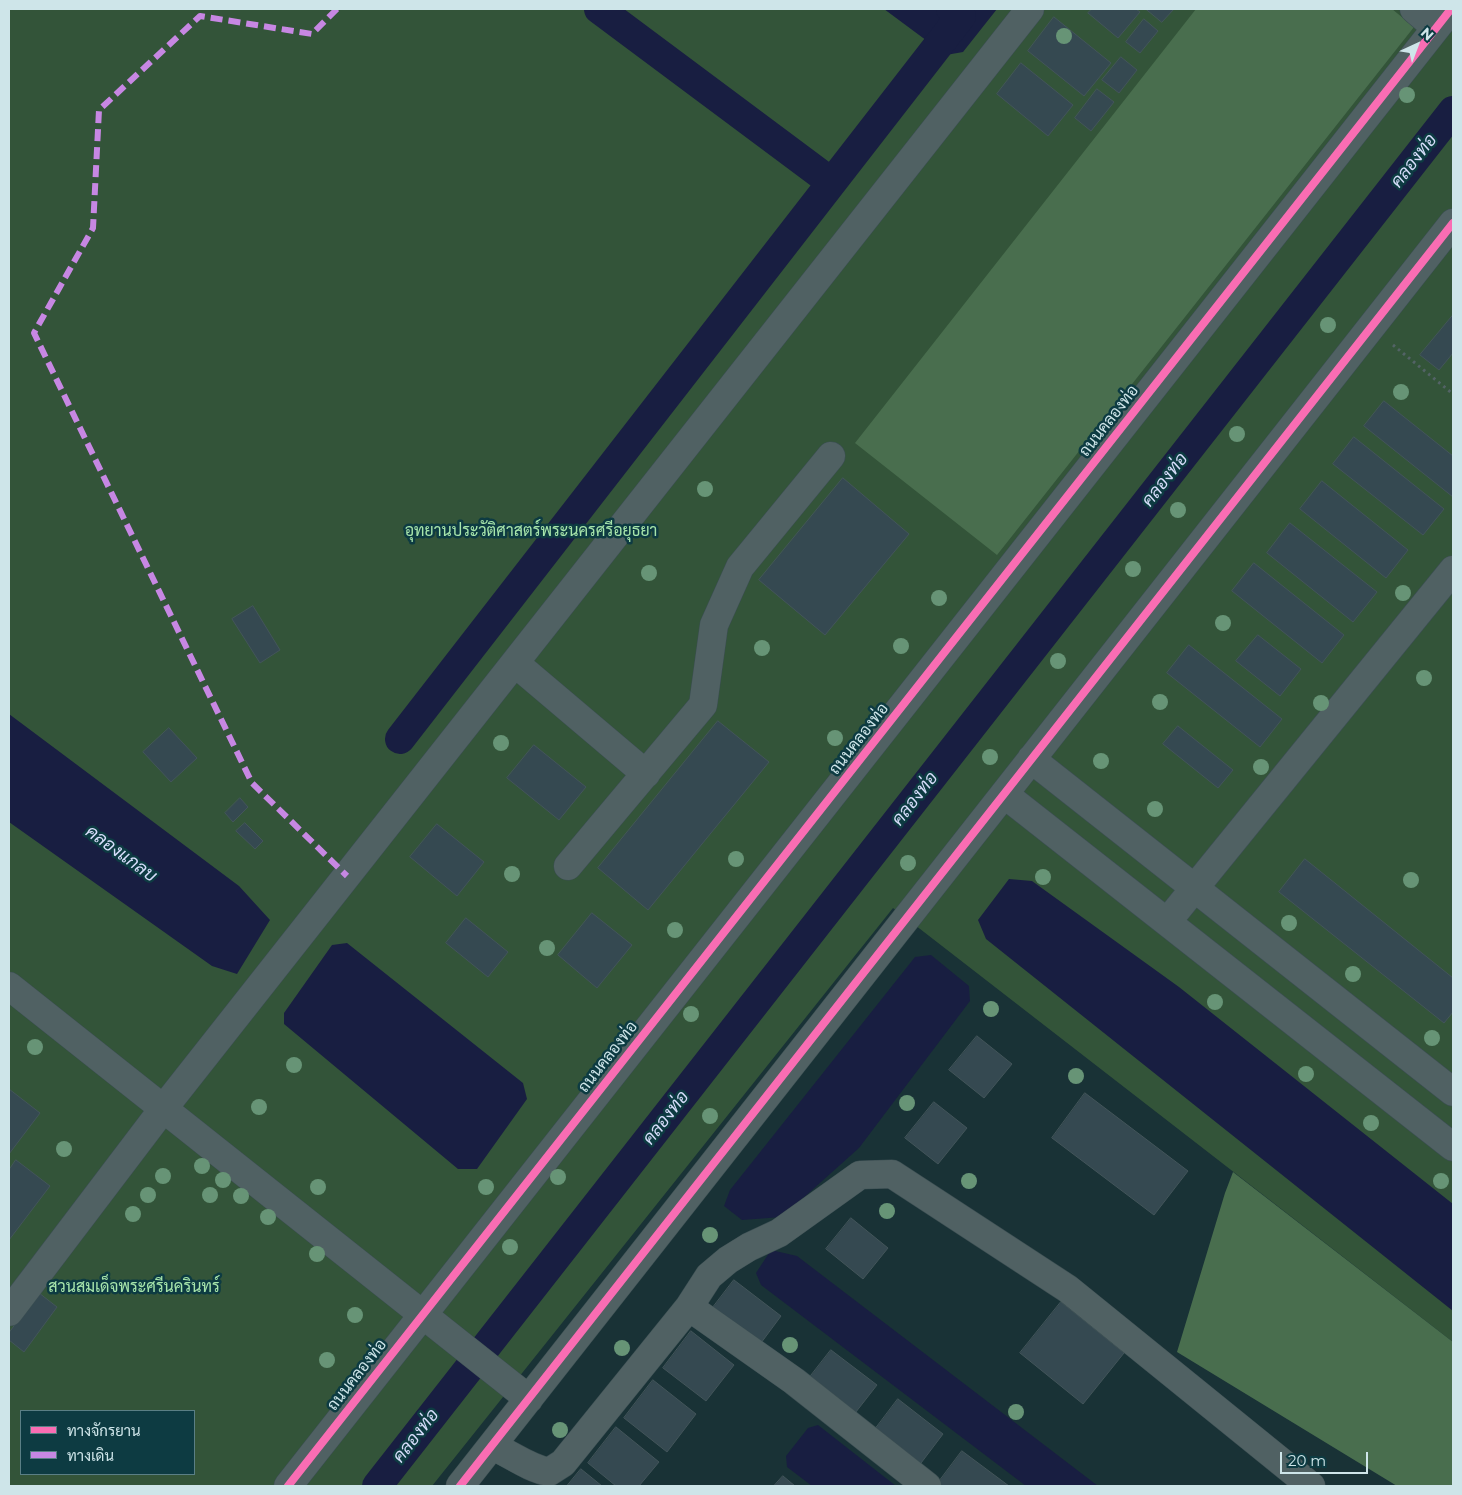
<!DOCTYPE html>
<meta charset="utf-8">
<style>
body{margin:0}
#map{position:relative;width:1462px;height:1495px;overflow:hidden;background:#193236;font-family:Montserrat,Sarabun,sans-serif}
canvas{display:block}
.frame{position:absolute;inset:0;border:10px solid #cee5e9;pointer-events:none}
.legend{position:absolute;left:20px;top:1410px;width:175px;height:65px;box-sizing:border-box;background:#0d3b42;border:1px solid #5a7f85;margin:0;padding:6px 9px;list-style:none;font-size:15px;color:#cee5e9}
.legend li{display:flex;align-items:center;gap:10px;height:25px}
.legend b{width:25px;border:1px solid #5a7f85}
.north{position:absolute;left:1392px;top:20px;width:50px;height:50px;-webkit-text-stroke:4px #0d3b42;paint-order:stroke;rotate:43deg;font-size:14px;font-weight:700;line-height:20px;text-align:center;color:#cee5e9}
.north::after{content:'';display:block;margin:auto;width:18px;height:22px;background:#cee5e9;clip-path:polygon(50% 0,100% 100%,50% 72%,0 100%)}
.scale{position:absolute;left:1280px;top:1452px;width:88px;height:22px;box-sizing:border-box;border:2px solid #cee5e9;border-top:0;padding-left:6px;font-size:15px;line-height:18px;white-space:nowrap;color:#cee5e9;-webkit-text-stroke:4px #0d3b42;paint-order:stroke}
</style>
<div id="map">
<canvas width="1462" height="1495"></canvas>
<div class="frame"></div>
<ul class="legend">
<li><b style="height:6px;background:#f96db3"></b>ทางจักรยาน</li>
<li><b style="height:6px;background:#c787e3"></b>ทางเดิน</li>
</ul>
<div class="north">N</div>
<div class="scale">20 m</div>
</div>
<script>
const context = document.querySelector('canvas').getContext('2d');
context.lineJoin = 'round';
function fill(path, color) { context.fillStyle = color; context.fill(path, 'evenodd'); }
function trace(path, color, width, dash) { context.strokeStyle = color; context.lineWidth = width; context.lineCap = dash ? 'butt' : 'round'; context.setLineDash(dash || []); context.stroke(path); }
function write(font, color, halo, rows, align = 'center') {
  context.font = font + ' Montserrat,Sarabun,sans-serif'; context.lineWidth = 5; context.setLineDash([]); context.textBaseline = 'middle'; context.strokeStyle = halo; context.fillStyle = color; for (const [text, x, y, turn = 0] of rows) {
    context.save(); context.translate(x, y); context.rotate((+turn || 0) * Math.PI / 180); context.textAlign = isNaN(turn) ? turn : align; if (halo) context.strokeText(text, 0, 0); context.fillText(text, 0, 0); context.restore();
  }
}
fill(new Path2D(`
 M9 9H1453V1342L893 908 432 1486H9ZM21 1411H194V1474H21Z`), '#335439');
fill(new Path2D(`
 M1196 9H1392L1414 27 997 555 855 443Z
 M1233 1172 1453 1342V1486H1397L1177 1352 1225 1193Z`), '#496e4e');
fill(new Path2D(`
 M884 9H997L963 52 946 55Z
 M9 714 239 886 270 920 237 974 212 966 9 822Z
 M1009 879 1032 881 1179 987 1453 1204V1311L986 939 978 920Z
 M347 943 523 1083 527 1099 477 1169H458L284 1024V1013L332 945Z
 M931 955 969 986 970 1001 859 1148 782 1217 742 1220 724 1206 730 1190 915 957Z
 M771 1250 797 1256 1098 1486H1026L761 1285 756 1273Z
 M818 1425 896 1486H812L787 1467 786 1456 808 1428Z`), '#181e41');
trace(new Path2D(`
 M599 9 831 182
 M400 739 961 16 951 9
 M377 1486 1453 111`), '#181e41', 30);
const building = new Path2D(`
 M1092 9H1136L1140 12 1118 38 1088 13Z
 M1146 9H1174L1162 22Z
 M1054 17 1111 63 1084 96 1028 51Z
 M1144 19 1158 31 1140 53 1126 42Z
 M1121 57 1137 70 1119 93 1102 80Z
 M1021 63 1073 105 1048 136 997 94Z
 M1097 89 1114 102 1091 131 1075 118Z
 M1453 315V353L1439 370 1420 355Z
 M1384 401 1453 456V497L1364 426Z
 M1354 437 1444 509 1423 535 1333 464Z
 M843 478 909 534 825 635 759 580Z
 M1322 481 1408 550 1386 578 1300 509Z
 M1290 523 1377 592 1353 622 1267 553Z
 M1254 563 1344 635 1322 663 1232 591Z
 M253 606 280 650 260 663 232 619Z
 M1258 635 1301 669 1280 696 1236 661Z
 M1189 645 1282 719 1260 747 1167 673Z
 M718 721 769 762 648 910 598 868Z
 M1178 726 1233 770 1218 788 1163 744Z
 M169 728 197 758 171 782 143 752Z
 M534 745 586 787 559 820 507 778Z
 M240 798 248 807 233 822 225 813Z
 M245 823 263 841 255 849 236 831Z
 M437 824 484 862 457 896 410 857Z
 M1305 859 1453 978V1012L1444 1023 1279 892Z
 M592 913 632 945 597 988 558 955Z
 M466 918 508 952 488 977 446 943Z
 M977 1036 1012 1064 984 1098 949 1070Z
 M9 1089 40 1113 9 1154Z
 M1085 1093 1188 1171 1154 1215 1052 1138Z
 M934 1102 967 1128 938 1164 905 1138Z
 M16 1160 50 1186 9 1240V1170Z
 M851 1218 888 1248 863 1279 826 1249Z
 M734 1280 781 1316 758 1347 711 1310Z
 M39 1293 57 1307 24 1352 9 1340V1333Z
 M1061 1302 1124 1353 1083 1404 1020 1353Z
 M691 1331 734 1365 706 1401 663 1368Z
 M831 1350 877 1385 852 1417 806 1382Z
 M653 1380 696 1414 667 1452 624 1418Z
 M898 1399 943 1434 918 1467 873 1432Z
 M616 1427 659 1462 639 1486H616L588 1463Z
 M962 1451 1009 1486H942L938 1483Z
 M581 1469 602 1486H567Z
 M783 1476 795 1486H774Z`);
fill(building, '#354951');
trace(building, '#43555a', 1);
const minor = new Path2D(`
 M1414 9 1436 28
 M515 663 646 774
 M1031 759 1453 1092
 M1004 794 1453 1147
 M568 866 703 705 714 625 740 567 831 456
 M1167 922 1453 570
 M9 986 529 1399
 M689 1307 709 1276 728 1260 749 1247 779 1233 860 1175 892 1174 1068 1289 1311 1486
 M9 1312 163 1109 1030 9
 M492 1446C511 1454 528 1468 549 1472L563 1463 689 1307 794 1381 927 1486
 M288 1486 1451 9
 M460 1486 1453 223`);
trace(minor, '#3b4e52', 29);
trace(new Path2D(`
 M1393 345 1453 394`), '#536366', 3, [2.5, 4]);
trace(minor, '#506163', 28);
trace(new Path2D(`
 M337 9 312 34 200 16 99 110 93 228 34 333 252 783 347 876`), '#c787e3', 6, [12, 6]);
trace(new Path2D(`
 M288 1486 1451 9
 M460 1486 1453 223`), '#f96db3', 8);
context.fillStyle = '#679476';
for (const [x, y] of [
 [1064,36],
 [1407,95],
 [1328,325],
 [1401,392],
 [1237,434],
 [705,489],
 [1178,510],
 [1133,569],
 [649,573],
 [1403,593],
 [939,598],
 [1223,623],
 [901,646],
 [762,648],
 [1058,661],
 [1424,678],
 [1160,702],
 [1321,703],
 [835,738],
 [501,743],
 [990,757],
 [1101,761],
 [1261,767],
 [1155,809],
 [736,859],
 [908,863],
 [512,874],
 [1043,877],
 [1411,880],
 [1289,923],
 [675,930],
 [547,948],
 [1353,974],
 [1215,1002],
 [991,1009],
 [691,1014],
 [1432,1038],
 [35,1047],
 [294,1065],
 [1306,1074],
 [1076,1076],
 [907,1103],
 [259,1107],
 [710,1116],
 [1371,1123],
 [64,1149],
 [202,1166],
 [163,1176],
 [558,1177],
 [223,1180],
 [969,1181],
 [1441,1181],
 [318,1187],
 [486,1187],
 [148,1195],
 [210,1195],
 [241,1196],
 [887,1211],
 [133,1214],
 [268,1217],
 [710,1235],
 [510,1247],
 [317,1254],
 [355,1315],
 [790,1345],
 [622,1348],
 [327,1360],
 [1016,1412],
 [560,1430]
]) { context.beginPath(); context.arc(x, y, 8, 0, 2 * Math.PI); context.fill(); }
write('16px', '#cee5e9', '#0d3b42', [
 ["ถนนคลองท่อ",1109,421,-52],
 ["ถนนคลองท่อ",859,739,-52],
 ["ถนนคลองท่อ",608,1057,-52],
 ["ถนนคลองท่อ",357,1375,-52]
]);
write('16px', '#a7e5ab', '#0d3b42', [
 ["อุทยานประวัติศาสตร์พระนครศรีอยุธยา",531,531],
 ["สวนสมเด็จพระศรีนครินทร์",134,1287]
]);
write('italic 18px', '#d6ddfa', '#0d3b42', [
 ["คลองท่อ",1414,161,-52],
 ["คลองท่อ",1165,480,-52],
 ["คลองท่อ",915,799,-52],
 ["คลองแกลบ",121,854,36],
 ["คลองท่อ",666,1118,-52],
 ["คลองท่อ",416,1436,-52]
]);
</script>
